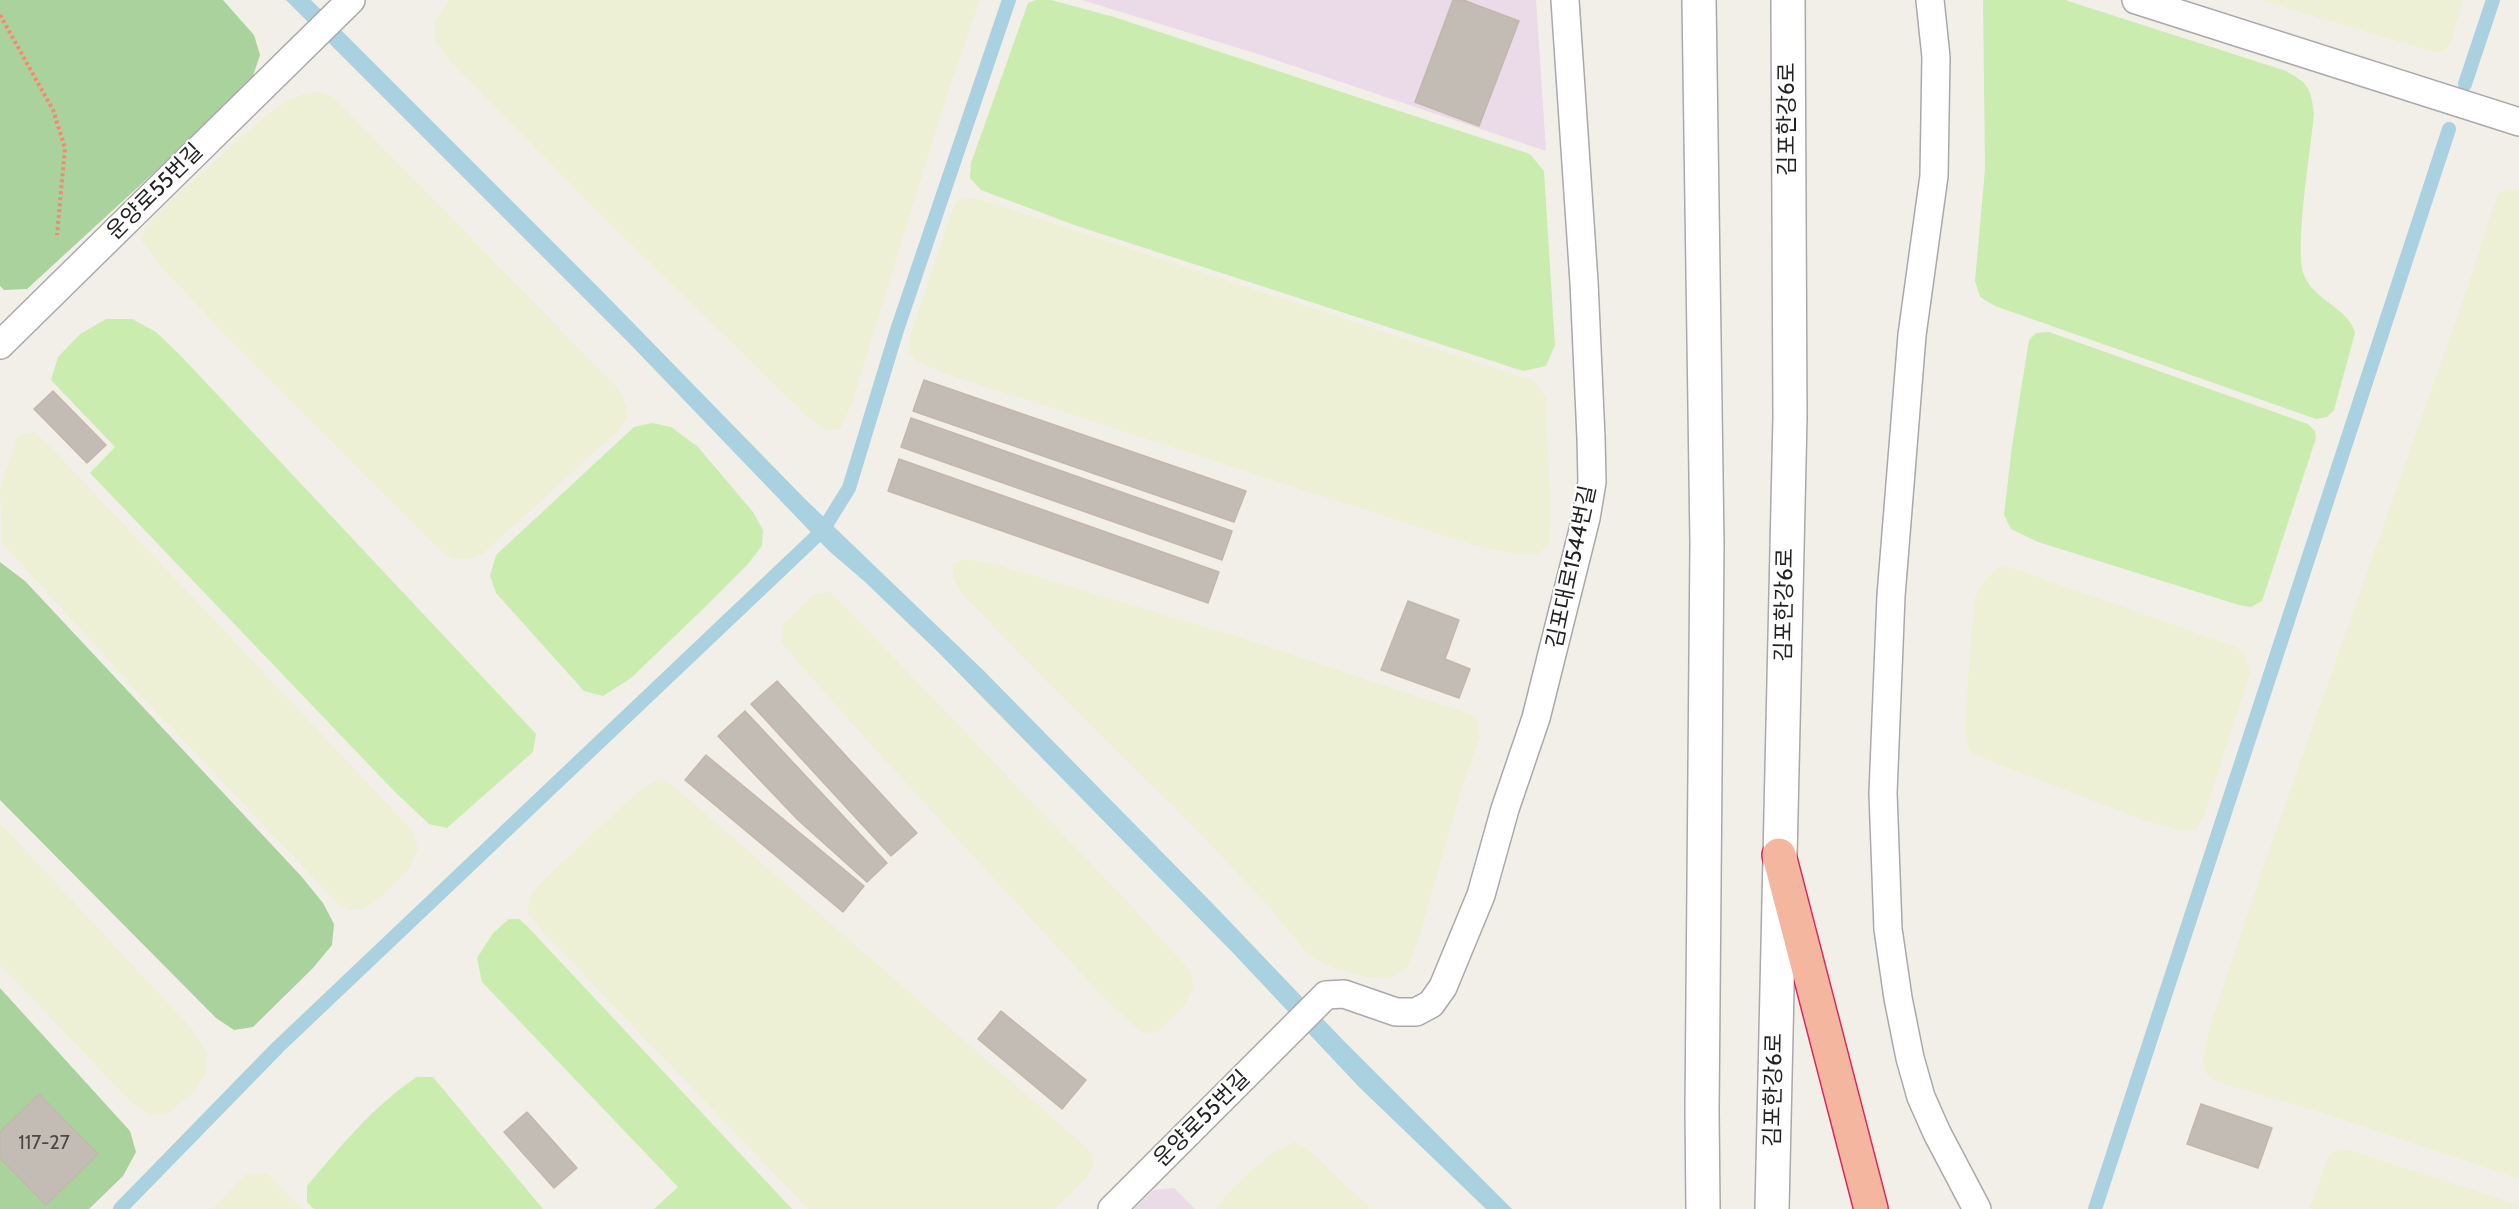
<!DOCTYPE html>
<meta charset="utf-8">
<style>
body{margin:0}
canvas{display:block;background:#f2efe9}
</style>
<canvas width="2519" height="1209"></canvas>
<script>
const context = document.querySelector('canvas').getContext('2d');
context.lineJoin = 'round';
function fill(path, color) { context.fillStyle = color; context.fill(path, 'evenodd'); }
function trace(path, color, width, dash) { context.strokeStyle = color; context.lineWidth = width; context.lineCap = dash ? 'butt' : 'round'; context.setLineDash(dash || []); context.stroke(path); }
function write(font, color, halo, rows, align = 'center') {
  context.font = font + ' Cabin,"Noto Sans KR",sans-serif'; context.lineWidth = 4.5; context.setLineDash([]); context.textBaseline = 'middle'; context.strokeStyle = halo; context.fillStyle = color; for (const [text, x, y, turn = 0] of rows) {
    context.save(); context.translate(x, y); context.rotate((+turn || 0) * Math.PI / 180); context.textAlign = isNaN(turn) ? turn : align; if (halo) context.strokeText(text, 0, 0); context.fillText(text, 0, 0); context.restore();
  }
}
fill(new Path2D(`
 M1082 0H1536L1546 151 1261 55Z
 M1174 1188 1195 1209H1134L1154 1190Z`), '#ebdae7');
fill(new Path2D(`
 M448 0H980L947 95 852 403 840 429 827 431 810 419 603 217 451 62 435 41V21Z
 M2260 0H2463L2451 42 2445 51 2433 52Z
 M321 92 333 97 612 382 622 395 627 407V419L617 432 484 553 469 559H452L435 546 224 334 158 263 142 241 143 230 165 206 257 123 286 101 306 93Z
 M2507 189H2519V1179L2322 1113 2214 1081 2206 1073 2203 1061 2209 1029 2275 833 2468 286 2491 212 2499 193Z
 M961 198 978 199 1025 214 1534 381 1546 397 1550 504 1549 544 1539 554 1522 555 1473 545 943 373 916 361 909 352V339L954 204Z
 M23 433H35L46 442 412 830 418 849 409 870 379 899 362 910H350L338 904 144 699 2 543 0 491 16 438Z
 M964 559 999 565 1232 635 1476 716 1480 736 1462 787 1418 941 1407 968 1391 979 1366 977 1334 968 1310 956 1267 905 1193 826 1056 691 963 595 953 578V564Z
 M2007 566 2237 647 2247 657 2250 673 2203 819 2196 829 2182 831 2145 821 1972 754 1967 745 1965 723 1974 600 1979 588 1998 568Z
 M831 592 1127 901 1190 971 1194 987 1184 1006 1158 1032 1142 1033 1101 995 882 757 781 643 783 624 816 593Z
 M661 779 675 787 697 806 1079 1141 1092 1154 1094 1166 1086 1178 1054 1209H808L541 930 527 912 532 893 546 878 621 807 648 784Z
 M0 823 194 1031 207 1053 206 1073 195 1091 170 1112 152 1116 135 1106 0 965Z
 M1294 1142 1306 1147 1371 1209H1219L1220 1203 1232 1189 1270 1154Z
 M2340 1149 2353 1151 2519 1205V1209H2309L2329 1155Z
 M267 1173 303 1209H212L246 1174Z`), '#edf0d4');
fill(new Path2D(`
 M1036 0H1051L1114 17 1530 154 1544 171 1555 345 1546 366 1523 371 1077 226 981 190 970 178 971 163 1028 3Z
 M1983 0H2065L2286 71C2308 83 2311 88 2314 114 2311 147 2294 249 2304 275 2313 300 2349 308 2355 333L2334 410 2327 417 2316 419 1995 306 1980 297 1975 281 1985 169Z
 M106 319H132L156 332 182 357 536 734 533 752 447 828 429 824 394 791 90 473 115 447 51 380 58 357 80 334Z
 M2049 332 2308 424 2315 431 2316 438 2262 601 2251 607 2239 605 2038 542 2011 529 2004 515 2012 446 2029 340 2036 333Z
 M652 423 671 427 698 447 753 512 763 530 762 546 747 565 702 610 631 678 603 696 584 691 496 593 490 576 496 555 634 427Z
 M509 919H519L527 926 792 1209H654L678 1187 482 982 477 958 493 933Z
 M417 1077H433L543 1209H314L307 1202V1186C341 1146 373 1106 417 1077Z`), '#caecae');
fill(new Path2D(`
 M0 0H223L254 35 260 55 253 76 210 121 27 289 4 290 0 286Z
 M0 562 25 581 301 876 323 903 334 924 332 945 313 968 253 1027 234 1030 216 1018 0 800Z
 M0 988 130 1131 136 1152 123 1176 89 1209H0Z`), '#aad29d');
fill(new Path2D(`
 M286 0H311L602 291 804 498 983 670 1215 906 1342 1039 1512 1209H1486L1359 1087 1235 955 938 652 864 581 829 551 629 343Z`), '#a9d1e0');
trace(new Path2D(`
 M2465 84 2493 0
 M120 1209 278 1047 823 530 849 488 897 330 1009 0
 M2095 1209 2449 129`), '#a9d1e0', 14);
const building = new Path2D(`
 M1453 0H1463L1519 21 1479 126 1415 102Z
 M924 380 1246 491 1234 522 913 411Z
 M53 391 106 445 87 463 34 409Z
 M911 418 1232 531 1222 560 901 447Z
 M899 459 1219 572 1208 603 888 491Z
 M1408 601 1459 620 1445 659 1470 669 1459 698 1381 670Z
 M777 681 917 833 891 856 751 704Z
 M745 711 887 863 867 882 798 820 718 736Z
 M706 755 864 886 843 912 685 780Z
 M1001 1011 1086 1080 1062 1109 978 1039Z
 M39 1094 98 1154 46 1205 0 1158V1132Z
 M2201 1104 2272 1128 2258 1168 2187 1144Z
 M527 1112 577 1168 554 1188 504 1132Z`);
fill(building, '#c3bcb4');
trace(building, '#c4b7aa', 1.5);
const service = new Path2D(`
 M1930 0 1936 57 1934 176 1912 335 1891 596 1883 793 1888 929 1898 998 1910 1058 1921 1097 1937 1133 1977 1209
 M2136 0 2519 122
 M0 345 351 0
 M1112 1209 1326 995 1344 994 1396 1012H1416L1431 1004 1443 987 1481 895 1505 809 1536 718 1586 518 1592 482 1591 438 1584 282 1565 0`);
const tertiary = new Path2D(`
 M1699 0 1707 543 1702 1110 1703 1209
 M1772 1209 1790 417 1788 0`);
const trunk = new Path2D(`
 M1779 855 1871 1209`);
trace(service, '#a9a9a9', 30);
trace(tertiary, '#a9a9a9', 36);
trace(trunk, '#df265c', 36);
trace(new Path2D(`
 M0 15 53 110 65 148 57 235`), '#fd856f', 4, [3, 3]);
trace(service, '#fff', 27);
trace(tertiary, '#fff', 33);
trace(trunk, '#f4b69f', 33);
write('20px', '#4a4846', null, [
 ["117-27",44,1143]
]);
write('22px', '#222', '#fff', [
 ["김포한강6로",1788,119,-90],
 ["운양로55번길",155,192,-45],
 ["김포대로1544번길",1572,567,-78],
 ["김포한강6로",1785,605,-89],
 ["김포한강6로",1774,1090,-89],
 ["운양로55번길",1202,1119,-45]
]);
</script>
